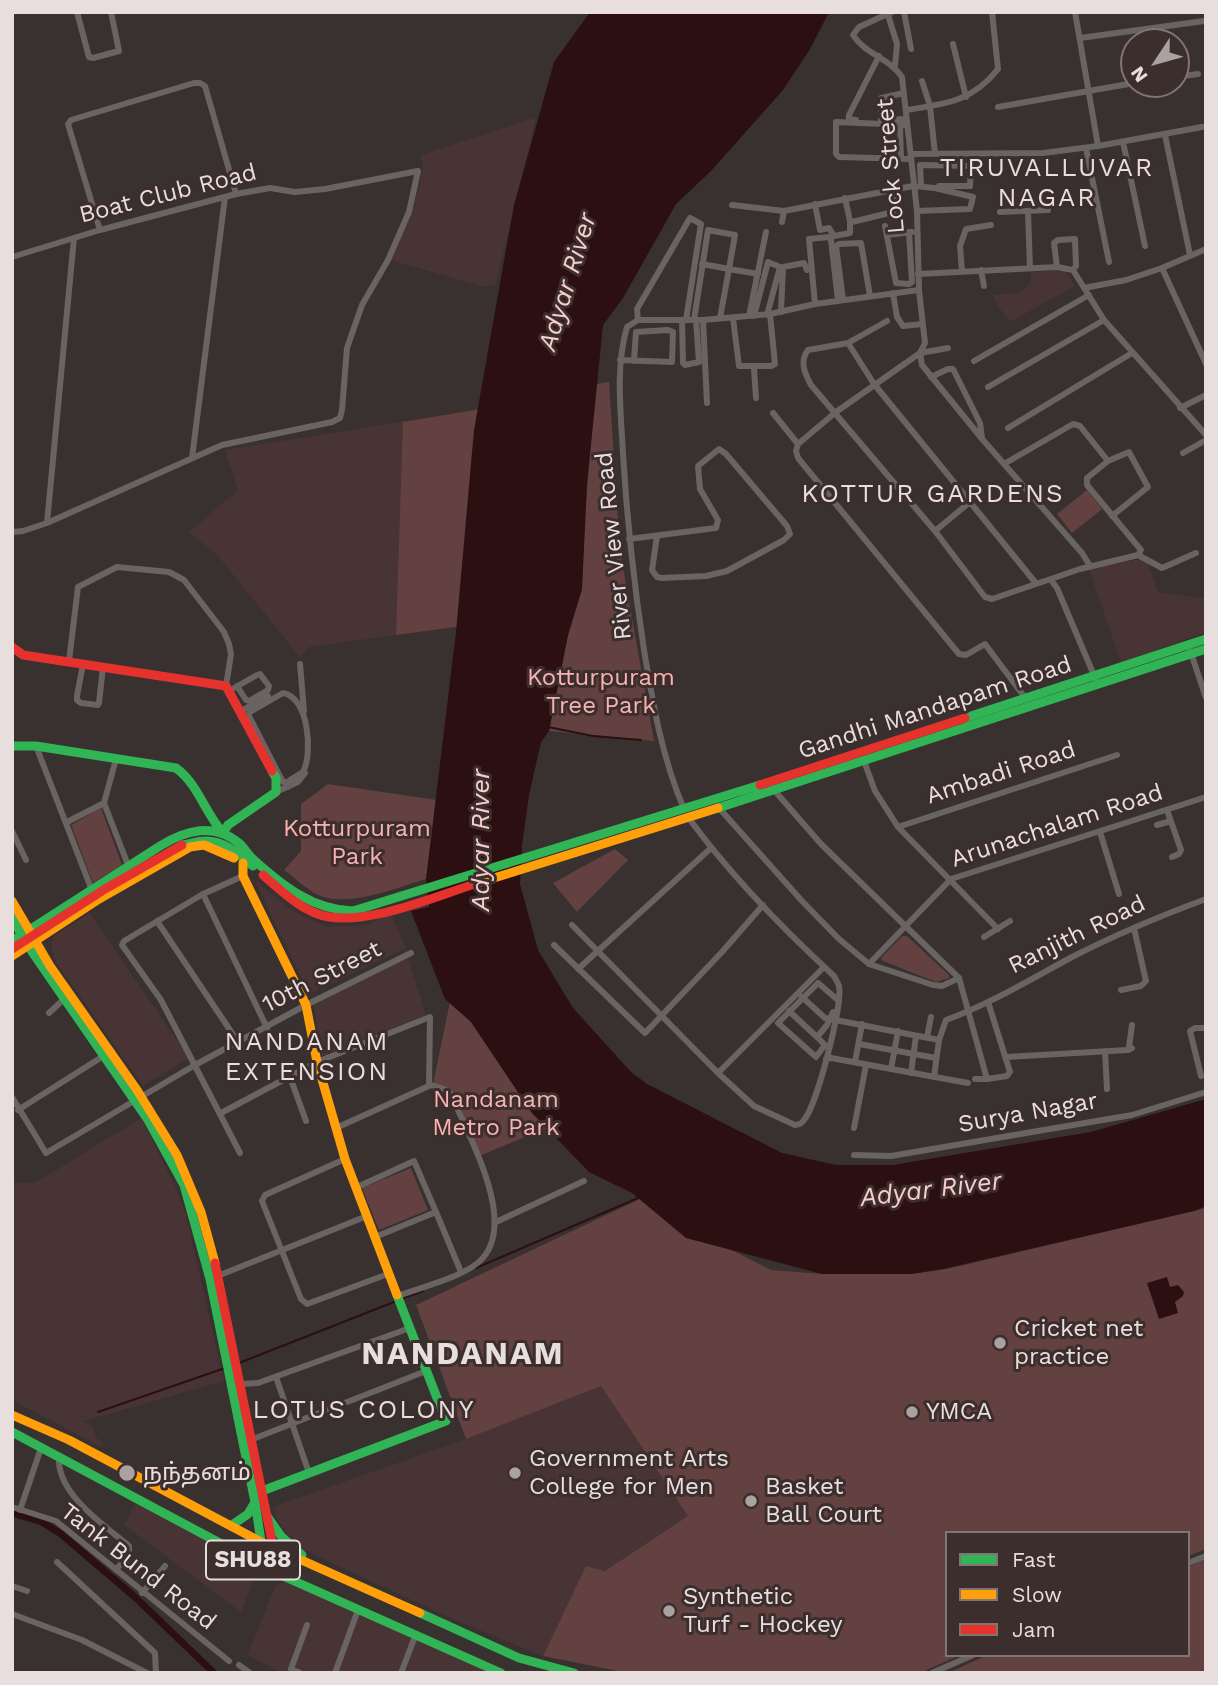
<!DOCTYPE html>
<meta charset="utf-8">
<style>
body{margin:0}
#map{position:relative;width:1218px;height:1685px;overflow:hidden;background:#383130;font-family:"Work Sans",sans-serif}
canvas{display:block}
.frame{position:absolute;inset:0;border:14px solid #e8dede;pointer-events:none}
.legend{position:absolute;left:945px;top:1531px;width:245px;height:126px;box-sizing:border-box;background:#3c2e2d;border:2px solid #817474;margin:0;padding:9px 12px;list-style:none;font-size:21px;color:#e8dede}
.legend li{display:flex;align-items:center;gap:14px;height:35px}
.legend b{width:35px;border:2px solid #817474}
.north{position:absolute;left:1120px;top:28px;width:70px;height:70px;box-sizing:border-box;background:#3c2e2d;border:2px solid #817474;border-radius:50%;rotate:234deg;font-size:19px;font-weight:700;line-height:28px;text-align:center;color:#e8dede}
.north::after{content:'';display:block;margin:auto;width:24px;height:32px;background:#aaa1a1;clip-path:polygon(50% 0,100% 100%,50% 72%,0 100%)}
</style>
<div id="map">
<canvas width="1218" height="1685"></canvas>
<div class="frame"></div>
<ul class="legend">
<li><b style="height:9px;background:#30b455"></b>Fast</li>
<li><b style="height:9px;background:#ff9f0a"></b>Slow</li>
<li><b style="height:9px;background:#e5322d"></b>Jam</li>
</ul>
<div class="north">N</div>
</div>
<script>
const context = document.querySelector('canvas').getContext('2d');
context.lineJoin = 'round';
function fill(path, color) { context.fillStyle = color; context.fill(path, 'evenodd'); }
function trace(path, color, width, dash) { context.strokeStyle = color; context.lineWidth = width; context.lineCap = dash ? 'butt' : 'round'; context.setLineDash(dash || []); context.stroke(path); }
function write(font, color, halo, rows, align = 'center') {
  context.font = font + ' "Work Sans","Noto Sans Tamil",sans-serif'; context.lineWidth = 6; context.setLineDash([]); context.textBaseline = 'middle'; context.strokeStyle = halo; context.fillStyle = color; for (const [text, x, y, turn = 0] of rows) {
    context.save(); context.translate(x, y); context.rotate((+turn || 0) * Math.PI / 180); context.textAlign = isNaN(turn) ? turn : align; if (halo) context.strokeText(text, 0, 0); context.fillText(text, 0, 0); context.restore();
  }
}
fill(new Path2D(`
 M536 117 496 284 484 287 391 260 412 214 423 169 421 155Z
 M1065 270 1075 286 1010 322 997 305 993 295 1019 293 1031 282V272Z
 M481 409 462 626 309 647 300 657 218 556 189 532 238 490 225 450Z
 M1146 558 1158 592 1206 599V632L1121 663 1089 569Z
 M255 881 293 911 327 927 367 925 391 914 406 948 309 994Z
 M90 913 189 1058 143 1086 54 959 51 943 54 936Z
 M408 958 426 1015 322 1056 313 1002Z
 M141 1118 177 1190 186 1215 224 1381 84 1421 93 1426 96 1438 101 1440 103 1448 12 1400V1183H35Z
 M601 1386 689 1517 605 1571 586 1567 543 1656 455 1620 304 1550 286 1533 276 1517 275 1506 466 1439Z
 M137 1499 255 1565 257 1572 241 1612 124 1525Z
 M286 1581 481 1666 485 1673H282L248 1655 275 1586Z`), '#483434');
fill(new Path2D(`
 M609 382 620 551 654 741 549 731 568 635 582 589 585 512 596 384Z
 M481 409 462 626 396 635 403 422Z
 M1087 490 1102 509 1072 533 1057 514Z
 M328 784 437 800 426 879C396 888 344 910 314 893 304 887 294 877 284 870L301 851V804Z
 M101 808 122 865 93 883 71 825Z
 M615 849 628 860 577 912 553 883Z
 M902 936H907L949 975V978L936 982 883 961 881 958Z
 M450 1002 471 1022 532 1113 547 1128 479 1156 453 1091 433 1084Z
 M411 1168 428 1210 379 1230 362 1188Z
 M644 1197 726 1247 771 1270 822 1274H911L947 1269 1206 1208V1549L1188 1556V1533H947V1655H960L920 1673H628L543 1656 586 1566 605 1571 688 1516 601 1386 466 1439 416 1305Z
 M1206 1559V1673H948L987 1655H1188V1567Z`), '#624140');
fill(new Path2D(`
 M590 12H832L827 16 810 49 783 90 711 171 676 204 623 298 603 325 587 484 582 589 568 635 549 731 541 742 529 795 522 846 520 884 538 950 573 1008 631 1072 647 1084 782 1153 836 1165H893L1091 1132 1206 1099V1206L1194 1211 943 1269 911 1274H822L686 1238 632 1193 589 1172 532 1113 471 1022 445 999 411 911 429 907 426 879 456 632 474 430 514 205 554 62Z
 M1167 1277 1170 1287 1178 1285 1184 1292 1183 1296 1175 1302 1178 1313 1159 1319 1147 1283Z`), '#2c0f10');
trace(new Path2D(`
 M548 727 593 736 641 740
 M476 1268 638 1198
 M404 1298 423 1291
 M239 1363 394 1302
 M98 1412 225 1368`), '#2c0f10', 2);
trace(new Path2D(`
 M12 1513 42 1522 61 1534 136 1598 214 1673`), '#2c0f10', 7);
trace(new Path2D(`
 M77 12 89 57 93 58 119 51 111 12
 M892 12 859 27 853 35C865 54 889 58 902 77L917 211 919 290 925 343 920 353 922 365 983 440 1082 553 1090 566
 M904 12 911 49
 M1075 12 1098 146
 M888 15 897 44 895 66
 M1080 38 1204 21
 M953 44 966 97
 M1176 77 1198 74
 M922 81 930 106 935 154
 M998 107 1134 83
 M906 110C945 104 972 102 998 69L992 12
 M856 120 849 119V115L879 56
 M881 120 906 119
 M882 120 881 98 904 93
 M900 125 901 158
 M907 125 836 122V154L839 157 911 159
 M1165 135 1190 255
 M1123 142 1145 246
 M1086 148 1109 262
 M911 154 1043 153 1098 146 1202 127
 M921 185 920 165 971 166 970 186H939
 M845 198 850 221 852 222 893 212 895 208 893 190
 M815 204 820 230 829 228 834 236 850 233V221
 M732 205 784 211 913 186 935 188 973 197 970 209 917 211
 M1028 211 1030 268
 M1000 212 1048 210
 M782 222 784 211
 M885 226 896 283 909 284 912 282 909 232
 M100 230 68 124 71 120 194 83H200L205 86 236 194
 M887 235 912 232
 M12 257 100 230 236 194 270 188 295 192 325 189 418 171 409 212 388 260 362 305 347 348 342 410 340 418 332 422 222 445 47 523 23 531 12 532
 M702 264 729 269 720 318
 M1057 267 1054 243 1058 240 1075 239 1076 266 1073 270
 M1162 268 1206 364
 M981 270 984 286
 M962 271 960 246 966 229 991 225
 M918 274 1057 267 1073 270 1104 320 1206 435
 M1084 288 1126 280 1162 268 1206 249
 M893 293 897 317 903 326 922 324
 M843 300 836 246 839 244 861 243 870 296
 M815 304 809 239 829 237 831 240 838 301
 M781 312 783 267 804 263 807 270
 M749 316 766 232
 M754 316 768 262 780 267 767 315
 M733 318 739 366H771L775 364 770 314
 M638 320 637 309 690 218 701 224 686 320
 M682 320 683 363 685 365 699 362 696 320
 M694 320 708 230 735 235 729 269 758 274
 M703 320 707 403
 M887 321 848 343 808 350C799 361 805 374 811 385L935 531 985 597 992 599 1080 569 1138 555 1141 550 1087 485V478L1108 461 1080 426 1073 424 1004 464
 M848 343 874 384 1035 582
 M620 360 672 362 673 332 668 330 636 332 634 361
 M974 361 1089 295
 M754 368 756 398
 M931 377 948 369H953L980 423 982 438
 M988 387 1104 320
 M1180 408 1206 395
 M773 413 798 444
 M1008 428 1132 353
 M798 444 796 451 798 458 959 654 966 655 985 644 1026 699
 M798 444 836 412 920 353 948 348
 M1183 453 1206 440
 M192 458 225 197
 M1108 461 1129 452 1148 487 1112 516
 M47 523 74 238
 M935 531 970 502
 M629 539 716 528 718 520 700 489 698 466 719 449 726 454 787 526 790 534 784 540 727 571 706 576 662 578 657 577 652 570 657 536
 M1138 555 1162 568 1196 553
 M1051 580 1057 588 1096 680
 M1190 650 1206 698
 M69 661 78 587 117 567 169 572 184 580 224 632 229 644 231 654 226 686
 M83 664 77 696V700L81 703 98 705 99 703 103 667
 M300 664 304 711
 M229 691 257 675 260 674 269 686 268 690 249 701 246 700 237 686
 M241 711 268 696
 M249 716 283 782H288
 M245 719 250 712 283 693C309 697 313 754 303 772L290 780 288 787
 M36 746 91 888
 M864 761 875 791 898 827 998 929
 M774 790 821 844 959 978 987 1079 1007 1076 1010 1072 988 1002
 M276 792 298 782 305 773
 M104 803 116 759
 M719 808 802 901 839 939 869 964 933 985 942 986 959 978
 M684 809C662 758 653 704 644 650 634 584 627 520 623 454 621 412 615 368 627 327L638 320H703L770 314 815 304 919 290
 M1167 810 1181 850 1179 854 1172 857
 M67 822 104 803 128 865
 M1157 825 1171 821
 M898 827 1117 755
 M12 831 26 860
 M1100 832 1119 894
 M203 894 267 1028
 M157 921 238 1042
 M572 925 718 1073 754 1106 795 1125C800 1124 801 1124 804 1120 817 1105 843 1004 839 986 838 982 835 979 834 976 781 927 730 875 688 817
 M984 937 1010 921
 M554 945 645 1033 722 952 763 905
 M869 964 951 879 1206 797
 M578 969 711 848
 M1121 990 1141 986 1146 981 1134 928
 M802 997 825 1018 939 1040
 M789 1011 817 1037
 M833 1012 827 1025 817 1037 825 1045 816 1057 778 1023 818 983 839 1001
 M49 1013 65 998
 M927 1037 931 1017
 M859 1044 936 1058
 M1105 1051 1107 1089
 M1006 1057 1128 1050 1132 1048 1129 1047 1132 1025
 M826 1059 831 1058 968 1083
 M855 1062 862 1024
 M891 1069 898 1031
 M718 1073 824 967
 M911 1073 916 1036
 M1201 1076 1190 1031 1195 1028H1206
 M290 1077 306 1121
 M934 1077 939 1040 946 1020C990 1004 1031 979 1072 957 1115 935 1160 916 1206 899
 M975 1079H987
 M12 1097 46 1153 195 1065 306 1005 411 953
 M18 1110 105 1055
 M221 1113 317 1062 430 1017 429 1086
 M336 1128 431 1085 444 1089 451 1094C467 1134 519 1222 481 1260 464 1277 421 1287 398 1296
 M854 1128 866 1065
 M240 1153 161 1000 122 945 124 941 203 894 243 876
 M854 1155 891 1156 1132 1115 1206 1092
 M345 1159 265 1195 262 1201 301 1299 307 1304 388 1274
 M355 1188 414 1161 436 1212 375 1237
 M436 1212 461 1272
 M496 1222 584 1181
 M215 1277 367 1216
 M276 1377 309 1473
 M242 1384 258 1383 410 1328
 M253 1439 426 1371
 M59 1457C56 1493 104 1525 129 1546V1553L116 1570
 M12 1507 56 1521 229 1661
 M20 1510 41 1448
 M57 1562 155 1653 156 1673
 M1188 1563 1206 1556
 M12 1586 27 1591
 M142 1593 165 1566
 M12 1614 82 1640 147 1673
 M239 1665 250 1673
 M300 1673 291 1669 307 1625
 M335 1673 358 1610
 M401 1673 416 1634
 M932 1673 973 1655`), '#696362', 6);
trace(new Path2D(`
 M965 718 1206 639
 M12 746H36L176 768C198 784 205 813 223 833L228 825 276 792V778L272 771
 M718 808 1206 649
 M182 845C190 844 197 841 204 841 224 840 239 854 253 866
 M12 918 28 946 148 1120 184 1185 210 1279 255 1502 265 1567
 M12 941 160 846C186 830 214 822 240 844 245 849 249 856 254 860 283 886 313 910 353 911L760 785
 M12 1432 274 1572 501 1673
 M262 1491 446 1421 397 1295
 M267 1516 281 1536 302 1555
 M232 1525 248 1514 255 1502
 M420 1613 519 1658 574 1673`), '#30b455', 9);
trace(new Path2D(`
 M243 863V876L306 1005 317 1062 345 1159 397 1295
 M478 883 718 808
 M12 901 50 966 137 1090 177 1155 201 1212 215 1263
 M12 956 99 899 190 847 204 845 234 858
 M12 1415 69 1440 261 1542 420 1613`), '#ff9f0a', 9);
trace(new Path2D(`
 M12 647 23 655 226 686 272 771
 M760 785 965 718
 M263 875C279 889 296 905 315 913 358 931 435 896 478 883
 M215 1263 273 1546 274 1572`), '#e5322d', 9);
trace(new Path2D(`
 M12 949 105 889 182 845`), '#e5322d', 9);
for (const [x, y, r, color] of [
 [1000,1343,7,"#aaa1a1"],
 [912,1412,7,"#aaa1a1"],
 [127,1473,9,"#aaa1a1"],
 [515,1473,7,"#aaa1a1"],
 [751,1501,7,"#aaa1a1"],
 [669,1611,7,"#aaa1a1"]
]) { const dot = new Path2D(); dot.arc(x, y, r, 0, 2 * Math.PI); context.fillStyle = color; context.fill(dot); trace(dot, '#3c2e2d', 2.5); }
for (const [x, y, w] of [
 [253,1560,94]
]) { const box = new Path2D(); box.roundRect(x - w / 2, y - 19.5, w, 39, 5); context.fillStyle = '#3c2e2d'; context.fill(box); trace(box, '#e8dede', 2); }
write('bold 23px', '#e8dede', null, [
 ["SHU88",253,1560]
]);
write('24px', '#e8dede', '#3c2e2d', [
 ["Lock Street",891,166,-95],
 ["Boat Club Road",168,194,-14],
 ["River View Road",614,546,-96],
 ["Gandhi Mandapam Road",935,708,-18],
 ["Ambadi Road",1001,773,-18],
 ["Arunachalam Road",1057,826,-18],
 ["Ranjith Road",1077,935,-26],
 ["10th Street",322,977,-27],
 ["Surya Nagar",1028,1113,-10],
 ["Tank Bund Road",138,1567,38]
]);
write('24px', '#f8b2b0', '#3c2e2d', [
 ["Kotturpuram",601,678],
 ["Tree Park",601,706],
 ["Kotturpuram",357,829],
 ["Park",357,857],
 ["Nandanam",496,1100],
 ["Metro Park",496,1128]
]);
write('24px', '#e8dede', '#3c2e2d', [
 ["Cricket net",1014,1329],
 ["practice",1014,1357],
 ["YMCA",926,1412],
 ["Government Arts",529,1459],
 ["College for Men",529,1487],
 ["நந்தனம்",143,1473],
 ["Basket",765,1487],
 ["Ball Court",765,1515],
 ["Synthetic",683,1597],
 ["Turf - Hockey",683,1625]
], 'left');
context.letterSpacing = '2px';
write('26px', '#e8dede', '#3c2e2d', [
 ["TIRUVALLUVAR",1047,168],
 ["NAGAR",1047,198],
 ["KOTTUR GARDENS",933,494],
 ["NANDANAM",307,1042],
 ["EXTENSION",307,1072],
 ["LOTUS COLONY",364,1410]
]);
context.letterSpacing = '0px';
write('italic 26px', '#f8cdcb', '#3c2e2d', [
 ["Adyar River",568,282,-73],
 ["Adyar River",481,840,-90],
 ["Adyar River",931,1190,-7]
]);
context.letterSpacing = '2px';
write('bold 32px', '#e8dede', '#3c2e2d', [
 ["NANDANAM",463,1355]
]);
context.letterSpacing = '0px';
</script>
